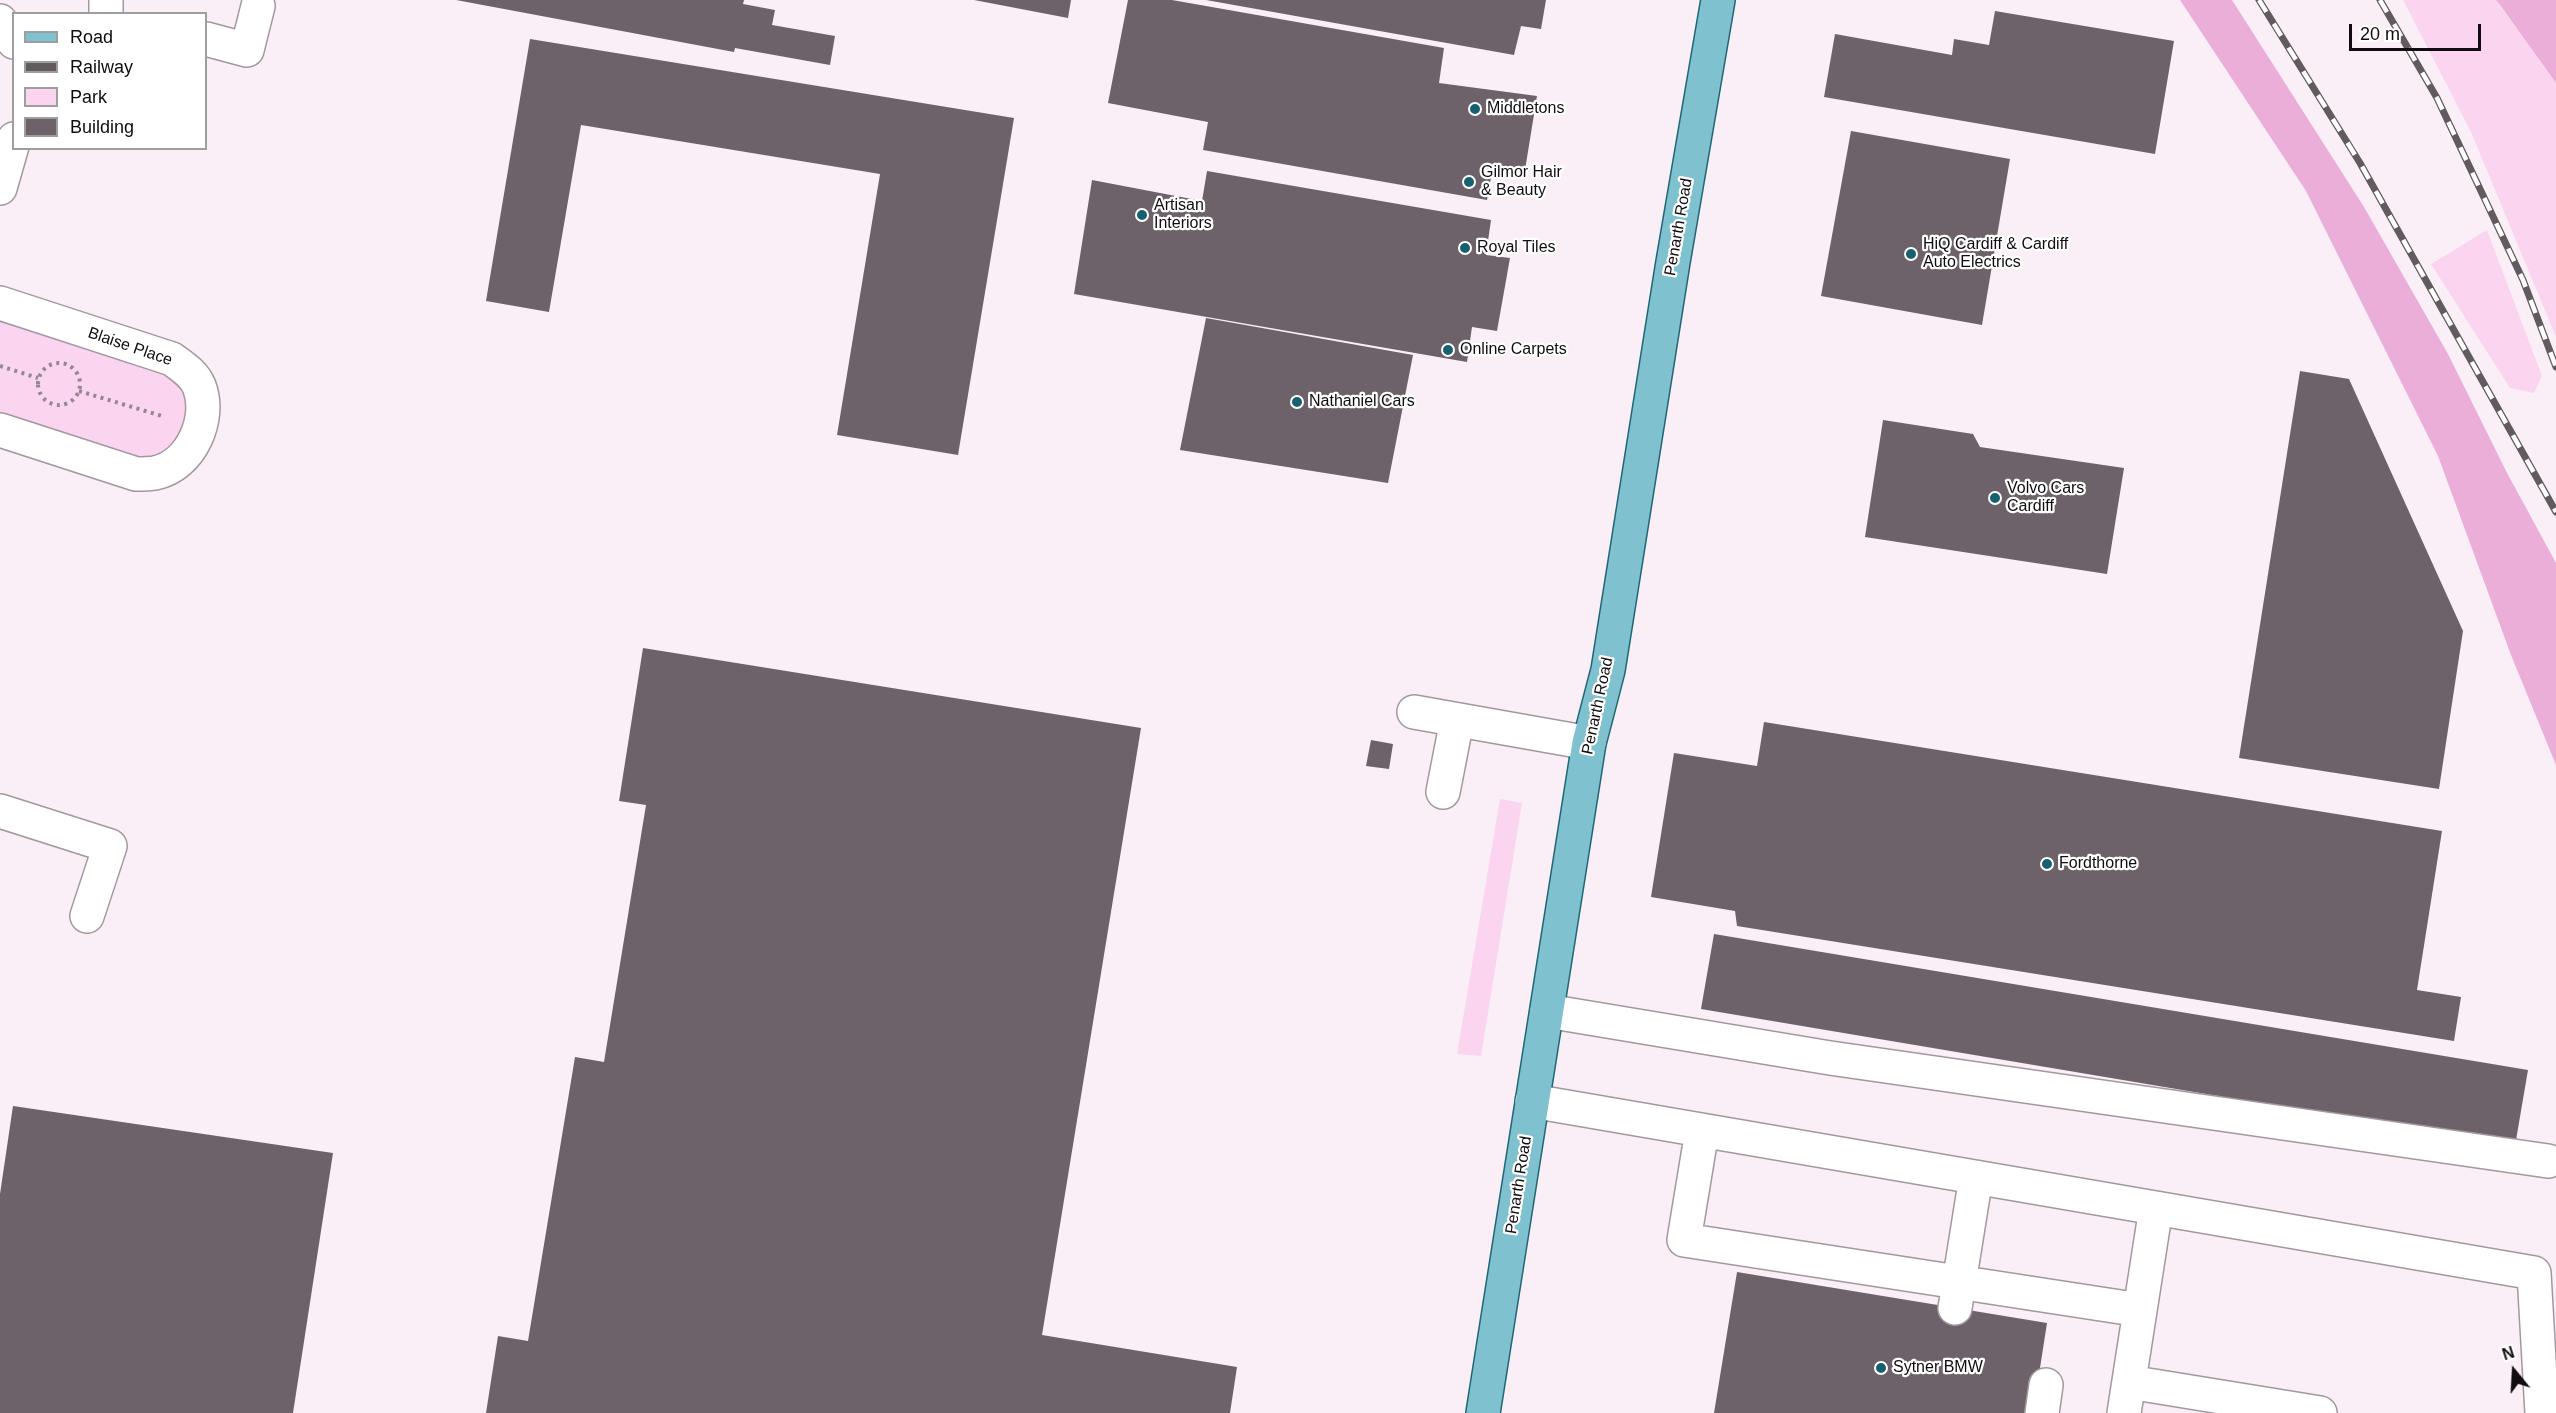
<!DOCTYPE html>
<style>
body{margin:0}
#map{position:relative;width:2556px;height:1413px;overflow:hidden;background:#fbeff7;font-family:Helvetica,sans-serif}
canvas{display:block}
.legend{position:absolute;left:12px;top:12px;width:195px;height:138px;box-sizing:border-box;background:#fff;border:2px solid #9f9e9f;margin:0;padding:8px 10px;list-style:none;font-size:18px;color:#100c0f}
.legend li{display:flex;align-items:center;gap:12px;height:30px}
.legend b{width:30px;border:2px solid #9f9e9f}
.north{position:absolute;left:2484px;top:1341px;width:60px;height:60px;-webkit-text-stroke:4px #fff;paint-order:stroke;rotate:342deg;font-size:16px;font-weight:700;line-height:24px;text-align:center;color:#100c0f}
.north::after{content:'';display:block;margin:auto;width:21px;height:27px;background:#100c0f;clip-path:polygon(50% 0,100% 100%,50% 72%,0 100%)}
.scale{position:absolute;left:2349px;top:24px;width:132px;height:27px;box-sizing:border-box;border:3px solid #100c0f;border-top:0;padding-left:8px;font-size:18px;line-height:21px;white-space:nowrap;color:#100c0f;-webkit-text-stroke:4px #fff;paint-order:stroke}
</style>
<div id="map">
<canvas width="2556" height="1413"></canvas>
<ul class="legend">
<li><b style="height:8px;background:#7fc1ce"></b>Road</li>
<li><b style="height:8px;background:#615a5f"></b>Railway</li>
<li><b style="height:16px;background:#fbd4ef"></b>Park</li>
<li><b style="height:16px;background:#6d6269"></b>Building</li>
</ul>
<div class="north">N</div>
<div class="scale">20 m</div>
</div>
<script>
const context = document.querySelector('canvas').getContext('2d');
context.lineJoin = 'round';
function fill(path, color) { context.fillStyle = color; context.fill(path, 'evenodd'); }
function trace(path, color, width, dash) { context.strokeStyle = color; context.lineWidth = width; context.lineCap = dash ? 'butt' : 'round'; context.setLineDash(dash || []); context.stroke(path); }
function write(font, color, halo, rows, align = 'center') {
  context.font = font + ' Helvetica,sans-serif'; context.lineWidth = 4.5; context.setLineDash([]); context.textBaseline = 'middle'; context.strokeStyle = halo; context.fillStyle = color; for (const [text, x, y, turn = 0] of rows) {
    context.save(); context.translate(x, y); context.rotate((+turn || 0) * Math.PI / 180); context.textAlign = isNaN(turn) ? turn : align; if (halo) context.strokeText(text, 0, 0); context.fillText(text, 0, 0); context.restore();
  }
}
fill(new Path2D(`
 M2403 0H2496L2556 83V337L2471 132Z
 M2487 230 2542 376 2534 393 2510 388 2431 264Z
 M0 303 172 359 203 407 156 473 0 430Z
 M1500 799 1522 803 1481 1056 1457 1054Z`), '#fbd4ef');
fill(new Path2D(`
 M2180 0H2232L2364 207 2448 354 2506 471 2556 563V765L2511 655 2438 456 2306 191Z
 M2496 0H2556V83L2500 5Z`), '#eaaed8');
fill(new Path2D(`
 M456 0H744L743 4 775 10 772 25 835 36 830 65 735 48 734 52Z
 M974 0H1071L1068 18Z
 M1128 0H1172L1444 48 1439 83 1537 96 1525 170 1493 166 1487 200 1203 150 1208 122 1108 103Z
 M1206 0H1546L1541 29 1521 26 1514 55Z
 M1995 11 2174 41 2155 154 1824 97 1835 34 1952 55 1954 39 1989 45Z
 M530 39 1014 118 958 455 837 435 880 174 581 125 549 312 486 301Z
 M1851 131 2010 159 1982 325 1821 296Z
 M1207 171 1491 220 1486 255 1510 258 1497 331 1472 327 1467 362 1074 294 1092 180 1202 201Z
 M1206 318 1413 355 1388 483 1180 450Z
 M2300 371 2349 379 2463 631 2439 789 2239 758Z
 M1883 420 1973 434 1980 447 2124 468 2107 574 1865 537Z
 M643 648 1141 728 1042 1335 1237 1367 1230 1413H486L498 1336 528 1341 575 1057 604 1062 646 805 619 801Z
 M1764 722 2442 831 2417 990 2461 997 2454 1041 1737 926 1735 911 1651 897 1674 753 1757 766Z
 M1371 740 1393 744 1389 769 1366 766Z
 M1714 934 2528 1070 2515 1146 1701 1009Z
 M13 1106 333 1153 293 1413H0V1194Z
 M1737 1272 2047 1323 2033 1413H1714Z`), '#6d6269');
const minor = new Path2D(`
 M106 14V0
 M0 21 14 42
 M206 39 247 50 258 6
 M0 188 14 139
 M0 303 172 359C183 367 194 374 199 386 212 418 191 466 155 473 149 474 142 474 136 474L0 430
 M1414 712 1589 743
 M1443 792 1457 720
 M0 811 110 846 87 916
 M1547 1011 1830 1058 2548 1161
 M1532 1101 2534 1273 2542 1413
 M1702 1131 1684 1240 2140 1310
 M1955 1308 1976 1177
 M2129 1382 2320 1413
 M2042 1413 2046 1385
 M2124 1413 2156 1208`);
const major = new Path2D(`
 M1483 1413 1589 743 1608 670 1673 262 1718 0`);
trace(minor, '#a3989f', 36);
trace(major, '#206776', 36);
trace(new Path2D(`
 M38 384a21 21 0 1 1 42 0a21 21 0 1 1-42 0Z
 M0 366 38 378
 M79 391 162 416`), '#91898f', 4, [3, 4.5]);
trace(minor, '#fff', 33);
trace(major, '#7fc1ce', 33);
const rail = new Path2D(`
 M2259 0 2360 163 2556 512
 M2380 0 2437 98 2523 280 2556 367`);
trace(rail, '#615a5f', 7);
trace(rail, '#fff', 4.5, [14]);
for (const [x, y, r, color] of [
 [1475,109,6,"#17606f"],
 [1469,182,6,"#17606f"],
 [1142,215,6,"#17606f"],
 [1465,248,6,"#17606f"],
 [1911,254,6,"#17606f"],
 [1448,350,6,"#17606f"],
 [1297,402,6,"#17606f"],
 [1995,498,6,"#17606f"],
 [2047,864,6,"#17606f"],
 [1881,1368,6,"#17606f"]
]) { const dot = new Path2D(); dot.arc(x, y, r, 0, 2 * Math.PI); context.fillStyle = color; context.fill(dot); trace(dot, '#fff', 2); }
write('16px', '#100c0f', '#fff', [
 ["Middletons",1487,109],
 ["Gilmor Hair",1481,173],
 ["& Beauty",1481,191],
 ["Artisan",1154,206],
 ["Interiors",1154,224],
 ["HiQ Cardiff & Cardiff",1923,245],
 ["Auto Electrics",1923,263],
 ["Royal Tiles",1477,248],
 ["Online Carpets",1460,350],
 ["Nathaniel Cars",1309,402],
 ["Volvo Cars",2007,489],
 ["Cardiff",2007,507],
 ["Fordthorne",2059,864],
 ["Sytner BMW",1893,1368]
], 'left');
write('16px', '#100c0f', '#fff', [
 ["Penarth Road",1679,227,-80],
 ["Blaise Place",130,347,19],
 ["Penarth Road",1598,706,-78],
 ["Penarth Road",1519,1185,-81]
]);
</script>
